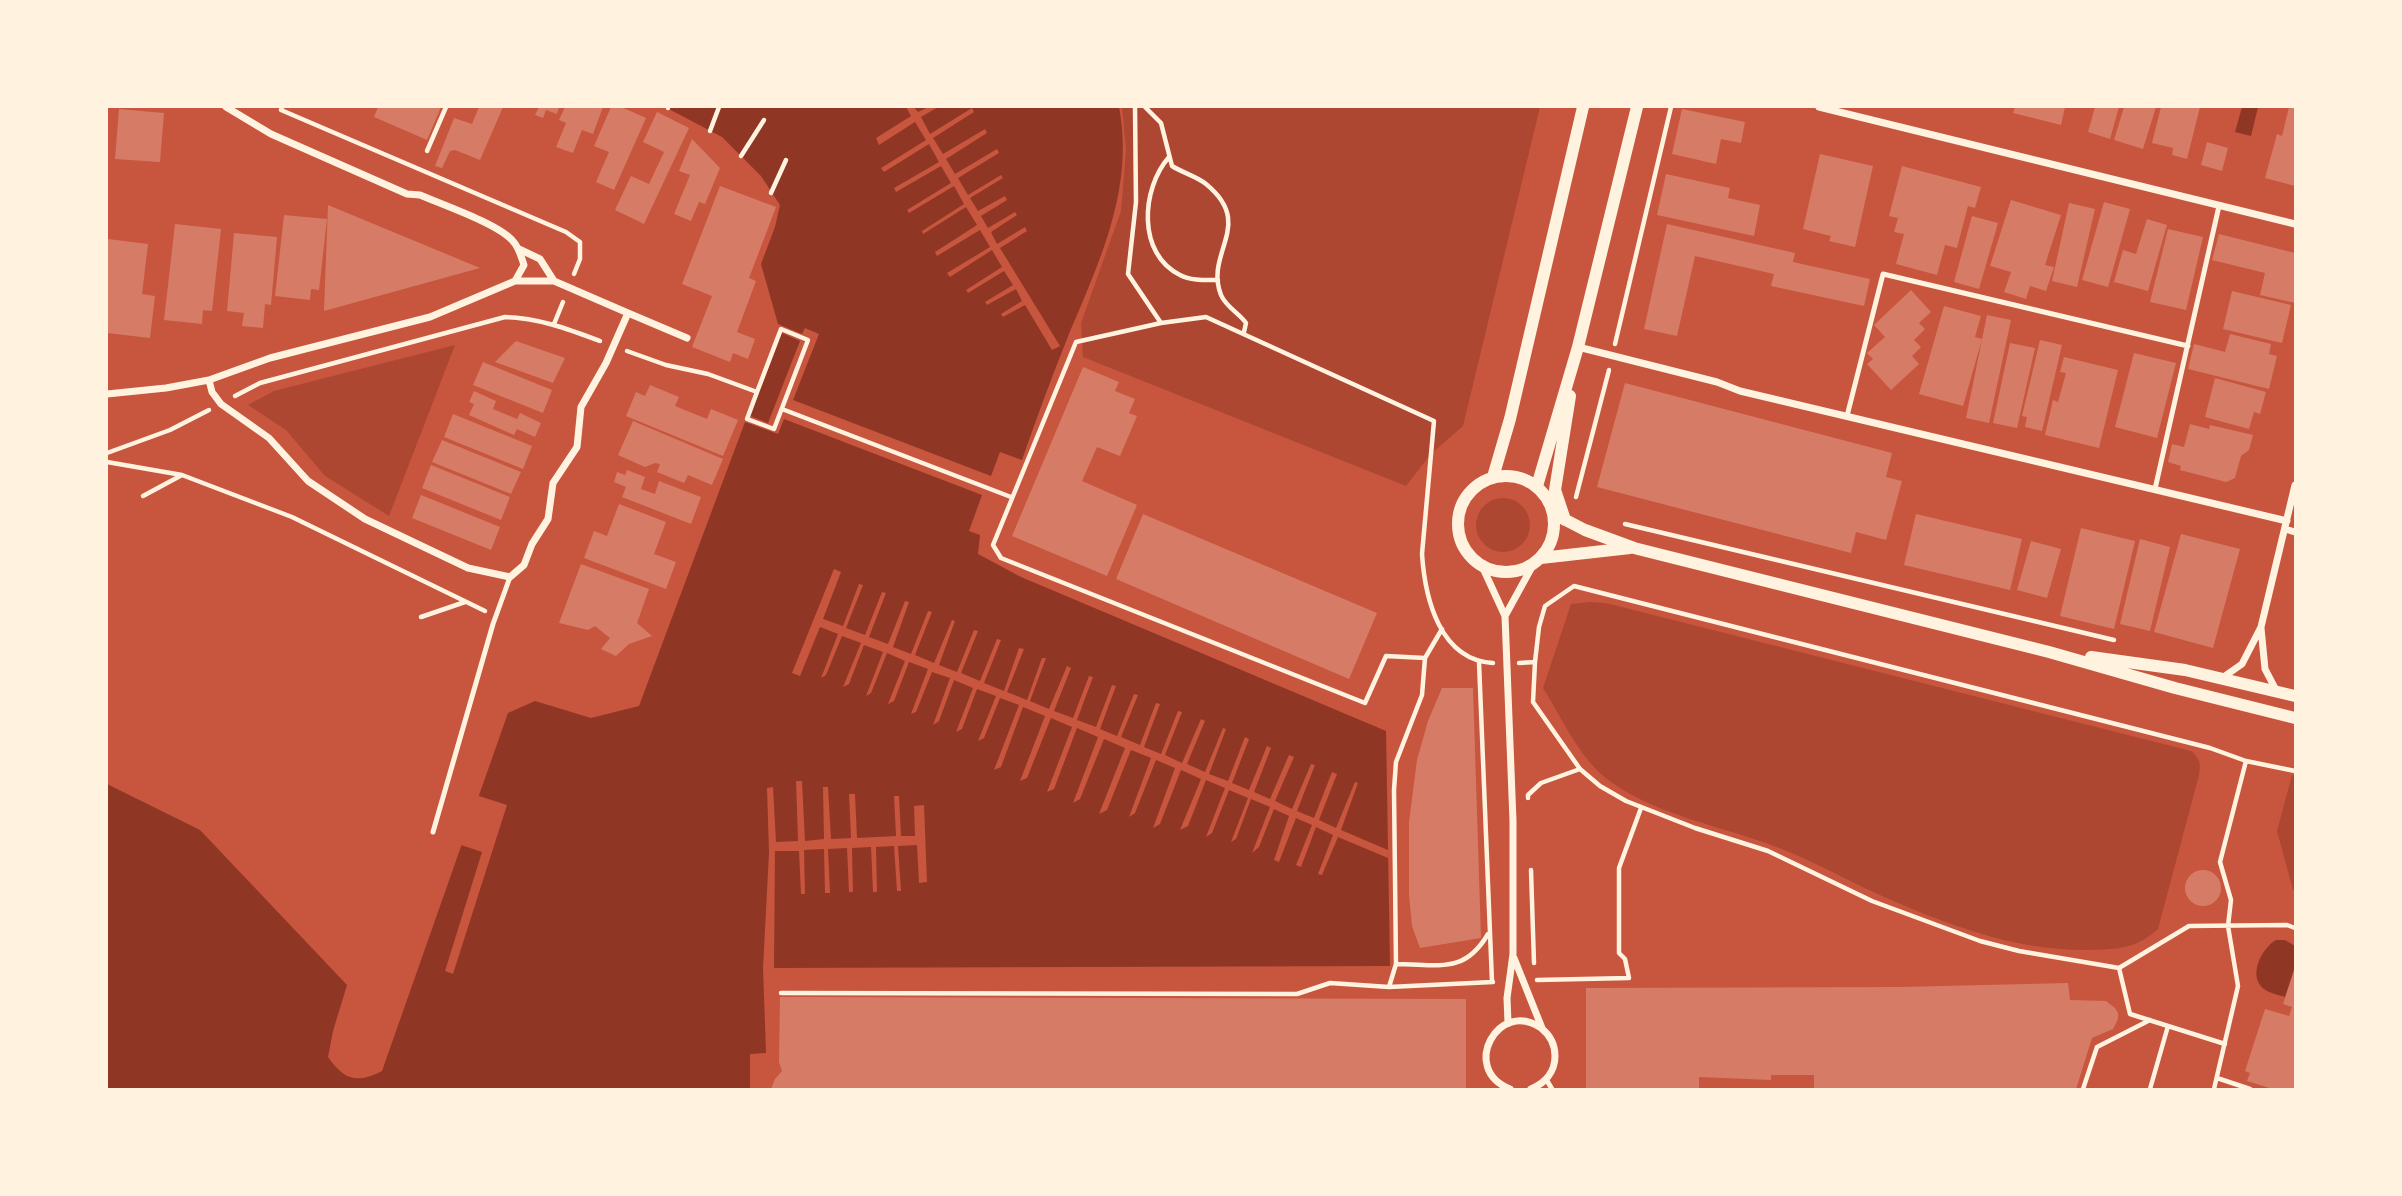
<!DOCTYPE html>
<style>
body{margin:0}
#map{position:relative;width:2402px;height:1196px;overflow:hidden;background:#c8553d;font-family:Rubik,sans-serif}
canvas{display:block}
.frame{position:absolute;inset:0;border:108px solid #fff3e0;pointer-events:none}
</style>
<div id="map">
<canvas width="2402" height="1196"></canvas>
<div class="frame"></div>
</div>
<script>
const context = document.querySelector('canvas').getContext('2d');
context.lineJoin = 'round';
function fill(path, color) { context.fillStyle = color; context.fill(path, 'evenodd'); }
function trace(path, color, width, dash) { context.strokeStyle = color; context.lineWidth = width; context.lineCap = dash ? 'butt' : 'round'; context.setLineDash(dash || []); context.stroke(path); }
fill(new Path2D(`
 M1122 107H1540L1463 426 1431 454 1406 486 1083 357 1081 323 1121 211 1126 150Z
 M455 345 389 516 325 476 286 430 248 405 274 391Z
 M1476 525a27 27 0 1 1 54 0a27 27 0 1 1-54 0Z
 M1590 602 1606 603 2191 751C2200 758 2201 764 2199 775L2158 929C2136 949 2118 949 2089 950 2016 951 1947 925 1880 895 1846 880 1814 861 1779 848 1723 826 1661 817 1611 782 1580 760 1563 720 1543 688L1571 604Z
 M2292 775 2295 776V891L2293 890 2277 831Z`), '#ae4732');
fill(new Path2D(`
 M665 107H1119C1135 189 1098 265 1067 339 1051 379 1036 419 1022 460L1000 452 991 476 793 400 819 334 805 328 802 334 778 324 761 264 775 227 780 205 761 176 722 137Z
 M2242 107H2258L2251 136 2235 132Z
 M782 333 800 341 768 423 750 416Z
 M784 419 982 495 969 531 980 535 978 554 1021 577 1386 731 1390 966 763 968 766 1053 750 1054V1089H107V784L200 830 347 985 333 1031 328 1057C344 1080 357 1084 382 1071L508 713 535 701 591 718 639 706 745 422 778 434Z
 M2276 940H2285L2295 946V966L2285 997C2279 995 2269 993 2264 989 2247 976 2262 948 2276 940Z`), '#8f3625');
fill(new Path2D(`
 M906 107H914L918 112 928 107H938L921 117 930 134 972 108 974 112 933 138 943 154 985 129 987 133 946 159 955 174 997 149 999 153 958 178 968 195 1001 175 1003 178 970 198 978 211 1005 196 1007 200 981 216 988 228 1015 212 1017 215 991 232 997 244 1025 227 1027 231 1000 248 1060 346 1052 350 1025 305 1003 317 1001 314 1022 301 1016 289 987 305 985 302 1013 285 1004 271 968 293 966 290 1002 267 992 250 950 277 947 273 990 247 980 230 937 256 935 252 977 225 966 207 923 234 922 231 964 204 954 186 909 213 907 210 951 183 941 166 896 192 894 188 939 162 929 144 884 172 881 168 926 140 915 122 879 145 876 138 911 116Z
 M834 569 841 572 823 619 843 626 859 584 863 585 846 628 865 635 882 592 886 593 869 637 888 644 905 601 909 602 893 647 911 654 928 611 932 612 915 655 934 663 952 620 955 621 939 665 957 672 974 630 978 631 961 673 980 681 997 639 1001 640 984 683 1004 691 1019 648 1024 649 1007 692 1027 700 1042 658H1046L1030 701 1049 709 1067 666 1071 668 1054 711 1073 718 1089 676 1093 677 1077 720 1096 727 1112 685 1116 686 1100 729 1117 736 1134 694 1138 695 1121 737 1140 745 1156 703 1160 704 1144 747 1161 754 1178 711 1182 712 1165 755 1182 763 1201 719 1205 721 1187 764 1205 772 1223 728 1226 729 1209 774 1228 781 1245 737 1249 739 1232 783 1249 790 1267 746 1271 748 1254 792 1270 799 1289 755 1294 757 1275 801 1292 809 1311 764 1315 765 1297 811 1314 818 1332 772 1337 774 1319 820 1336 828 1355 782 1358 783 1341 830 1388 850V858L1338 837 1322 875 1318 874 1333 835 1316 827 1301 867 1296 865 1312 825 1296 818 1279 862 1274 860 1289 816 1274 809 1259 847 1252 853 1270 807 1251 799 1236 839 1231 842 1248 798 1229 790 1212 833 1206 837 1225 788 1206 780 1188 826 1180 830 1201 779 1181 770 1160 824 1153 828 1175 768 1156 760 1135 813 1129 817 1151 758 1131 750 1107 810 1099 814 1125 748 1104 739 1080 799 1073 803 1098 737 1077 728 1054 789 1047 792 1072 727 1051 718 1027 778 1020 781 1045 716 1023 707 1001 767 994 770 1019 705 1000 698 984 738 978 741 996 696 977 689 962 729 956 732 973 688 954 680 939 721 933 725 950 678 932 672 916 712 911 714 928 669 909 662 894 701 888 704 905 661 887 653 871 693 866 696 883 652 864 645 849 684 843 687 861 643 842 636 826 675 821 678 838 634 820 627 800 676 792 673Z
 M796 781H802L805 841 824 839 823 787H828L831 839 851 838 849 794H855L857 838 896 836 894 796H899L901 836H915L914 806 924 805 927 882 919 883 917 845 898 846 901 891H897L894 846 876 847 877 892H873L871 847 852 848 853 892H849L847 848 828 849 830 893H825L824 849 804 850 805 894H801L799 851H775L774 968H763L769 853 767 788 773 787 776 842 798 841Z
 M476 795 507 805 453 974 445 971 482 852 458 844Z`), '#c8553d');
fill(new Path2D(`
 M378 107H441L427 140 374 117Z
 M479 107H503L480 160 455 150 450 151 442 168 435 166 454 118 472 124Z
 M539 107H559L557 114 546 110 543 118 535 115Z
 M565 107H603L593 134 582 130 573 153 556 147 566 123 559 120Z
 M611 107H621L646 118 614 190 596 182 609 152 594 146Z
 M2015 107H2065L2061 125 2013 113Z
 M2095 107H2119L2110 139 2088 132Z
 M2124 107H2156L2143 149 2114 140Z
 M2161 107H2200L2187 159 2172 155 2173 148 2152 143Z
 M2289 107H2295V186L2265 178 2277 134 2282 136Z
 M119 109 164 113 160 162 115 159Z
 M1682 109 1745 122 1741 143 1721 139 1716 164 1672 154Z
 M657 112 689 128 644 224 615 210 631 176 649 184 664 152 643 142Z
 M692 139 720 168 705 204 699 202 691 221 674 214 690 175 679 171Z
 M2207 142 2228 148 2222 171 2201 165Z
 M1820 154 1873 166 1855 247 1829 241 1831 236 1803 229Z
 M1902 166 1981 187 1975 208 1968 206 1957 248 1945 245 1937 275 1896 264 1904 234 1894 232 1898 218 1889 216Z
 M1666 174 1730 188 1728 198 1760 205 1754 236 1657 215Z
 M720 186 776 207 749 278 756 281 737 332 755 339 748 359 733 353 730 362 692 347 712 296 682 284Z
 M2011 200 2061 215 2045 265 2054 267 2046 291 2030 286 2026 299 2004 292 2011 272 1990 266Z
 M2104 202 2130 209 2108 287 2082 280Z
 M2069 203 2095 209 2077 287 2052 281Z
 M328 205 480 268 324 311Z
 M284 215 327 219 319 290 311 289 310 300 275 296Z
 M1972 216 1998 223 1979 289 1954 282Z
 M2147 219 2167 225 2148 291 2114 282 2123 250 2136 254Z
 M175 224 221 229 212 311 203 310 202 324 164 320Z
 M1667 224 1795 253 1793 262 1870 279 1864 306 1771 286 1774 274 1695 256 1677 336 1644 329Z
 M2168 229 2203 237 2186 310 2150 302Z
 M234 233 277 237 271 305 265 304 263 328 242 326 244 313 227 311Z
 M2219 234 2295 253V303L2260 295 2265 273 2212 260Z
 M108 239 148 244 142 294 155 296 150 338 107 333Z
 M1911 290 1931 312 1919 323 1925 329 1914 340 1921 347 1912 356 1919 364 1891 390 1867 364 1873 359 1867 353 1885 337 1874 325Z
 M2232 291 2291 305 2282 343 2223 329Z
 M1944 306 1981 316 1975 337 1982 339 1963 406 1919 394Z
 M1987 315 2011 320 1989 423 1966 418Z
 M2230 334 2271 344 2269 354 2277 356 2269 389 2188 369 2194 344 2225 352Z
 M2040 340 2062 345 2042 431 2025 427 2027 417 2022 416Z
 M516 341 565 358 553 383 495 362Z
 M2010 343 2035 348 2017 428 1993 423Z
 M2134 353 2176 363 2157 438 2115 427Z
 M2064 357 2118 370 2099 448 2045 435 2053 400 2058 402 2066 373 2060 372Z
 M483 362 552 390 543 413 473 385Z
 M1083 367 1119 382 1115 391 1135 399 1129 413 1137 416 1120 456 1097 447 1082 481 1137 505 1107 576 1012 536Z
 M2215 378 2266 392 2260 414 2254 412 2249 429 2205 417Z
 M1625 383 1892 453 1886 477 1902 481 1886 540 1856 532 1851 553 1597 487Z
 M650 385 679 397 675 406 707 419 711 409 738 420 723 456 626 416 636 392 645 396Z
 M474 391 496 401 493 409 517 419 520 413 541 423 535 437 517 429 514 435 469 415 474 404 469 402Z
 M453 414 532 446 523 469 444 437Z
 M633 421 723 459 712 485 688 475 684 483 657 472 660 464 655 463 645 467 618 455Z
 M2190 424 2209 429 2210 425 2253 435 2249 450 2241 456 2235 478 2226 482 2180 470 2181 466 2168 462 2172 444 2184 447Z
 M442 440 521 472 511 494 432 462Z
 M431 465 510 497 501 520 422 488Z
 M627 470 645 477 641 489 655 494 659 481 701 497 691 524 622 497 626 487 614 482 617 472 625 475Z
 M421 495 500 527 491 550 412 518Z
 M619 504 666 522 654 554 676 562 666 589 584 558 594 531 607 536Z
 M1143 514 1377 613 1349 679 1116 579Z
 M1916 514 2022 539 2010 590 1904 565Z
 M2081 528 2135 541 2114 629 2060 616Z
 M2181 534 2240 549 2213 648 2154 632Z
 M2140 539 2170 547 2150 631 2120 624Z
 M2031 541 2061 549 2047 598 2017 590Z
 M581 564 649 589 637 623 652 636 629 644 616 656 601 649 610 638 595 626 588 630 559 623Z
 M1442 688H1473L1481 938 1420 948 1412 926 1409 895V822L1417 760 1428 721Z
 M2185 888a18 18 0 1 1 36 0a18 18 0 1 1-36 0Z
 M2295 968V1089H2273L2247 1081 2250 1073 2245 1071 2265 1009 2289 1016 2292 1007 2283 1004Z
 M2068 983 2070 1000 2106 1001 2115 1008 2118 1013V1019L2113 1029 2092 1038 2076 1089H1814V1075H1771V1080L1699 1077V1089H1586V988L1901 987Z
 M780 997 1466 999V1089H771L775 1079 782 1071 779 1062Z`), '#d67c66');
trace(new Path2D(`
 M282 107 281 110 566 232 580 242V259L574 274
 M1135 107 1136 202 1128 274 1161 323
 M1145 107 1161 123 1172 166C1183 173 1196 176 1206 184 1256 225 1204 252 1221 295 1226 307 1239 313 1246 323L1244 332
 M668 108V107
 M710 131 719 107
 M427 151 446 107
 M741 156 764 120
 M1169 157C1141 189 1137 254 1180 275 1191 281 1206 280 1218 280
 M771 193 786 160
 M554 324 563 302
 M1615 344 1671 107
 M627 351 666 365 708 374 757 392 781 329 808 340 774 429 747 419 757 392
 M235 396 260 383 505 317C539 318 568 329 600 341
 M782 409 1011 497
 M107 453 170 430 209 410
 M107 462 182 475 292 517 485 611
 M143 496 182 475
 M1576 497 1609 370
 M1625 524 2114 640
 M421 617 465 602
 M1425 658 1386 656 1365 703 1001 558 993 545 1076 342 1161 323 1206 317 1434 421 1422 554C1425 599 1440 660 1493 663
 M1479 662 1492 982
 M1535 662 1539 627 1545 606 1574 586 2210 748 2246 761 2220 862 2231 900 2228 926 2238 986 2214 1089
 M1519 663 1535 662 1533 702 1580 769 1600 786 1626 801 1695 828 1768 851 1872 901 1980 941 2019 951 2119 968 2130 1014 2225 1044
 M2246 761 2295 771
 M1528 798V795L1541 783 1580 769
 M1531 870 1534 963
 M1396 964 1394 790 1396 762 1422 695 1425 658 1442 629
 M2119 968 2189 926 2287 925 2295 928
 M1537 980 1629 978 1625 959 1619 953V868L1641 808
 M1389 987 1493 982
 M781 993 1297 994 1330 983 1389 987 1396 964C1438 964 1464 975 1488 934
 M2217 1078 2250 1089
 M2083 1089 2097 1047 2150 1020
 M2150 1089 2168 1026`), '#fff3e0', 4.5);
trace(new Path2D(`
 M1847 416 1883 274 2188 346
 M2155 489 2219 206
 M433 832 493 624 510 577
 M1546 1079 1552 1089`), '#fff3e0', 5);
trace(new Path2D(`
 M1819 107 2295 224
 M519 249 540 259 554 281
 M628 313 687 338
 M1578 347 1717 382 1740 391 2287 521
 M209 380 212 392 221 404 269 438 308 481 365 519 468 568 510 577 524 565 532 544 548 519 553 483 577 447 581 407 606 363 628 313 554 281H515
 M107 394 166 388 209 380 270 358 430 317 515 281 524 265C521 256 519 247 512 240 496 223 443 205 420 195L407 194 271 134 226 107
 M2285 529 2295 532
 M1482 566 1505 616 1513 821V954L1507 998 1508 1023
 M1505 616 1533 565
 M2261 628 2265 669 2276 690
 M2222 678 2242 664 2261 627 2295 485
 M1514 958 1542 1028
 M1510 1089C1459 1069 1499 998 1541 1028 1550 1035 1555 1044 1555 1056 1555 1072 1545 1083 1531 1089`), '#fff3e0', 7);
trace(new Path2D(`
 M1458 524a48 48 0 1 1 96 0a48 48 0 1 1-96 0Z
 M1493 477 1510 419 1583 107
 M1537 486 1578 347 1637 107
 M1554 514 1585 530 1634 548 2049 652 2175 688 2295 718
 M1565 520 1555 490 1570 396
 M1541 558 1630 548
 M2091 657 2185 670 2295 696`), '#fff3e0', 12);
</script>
